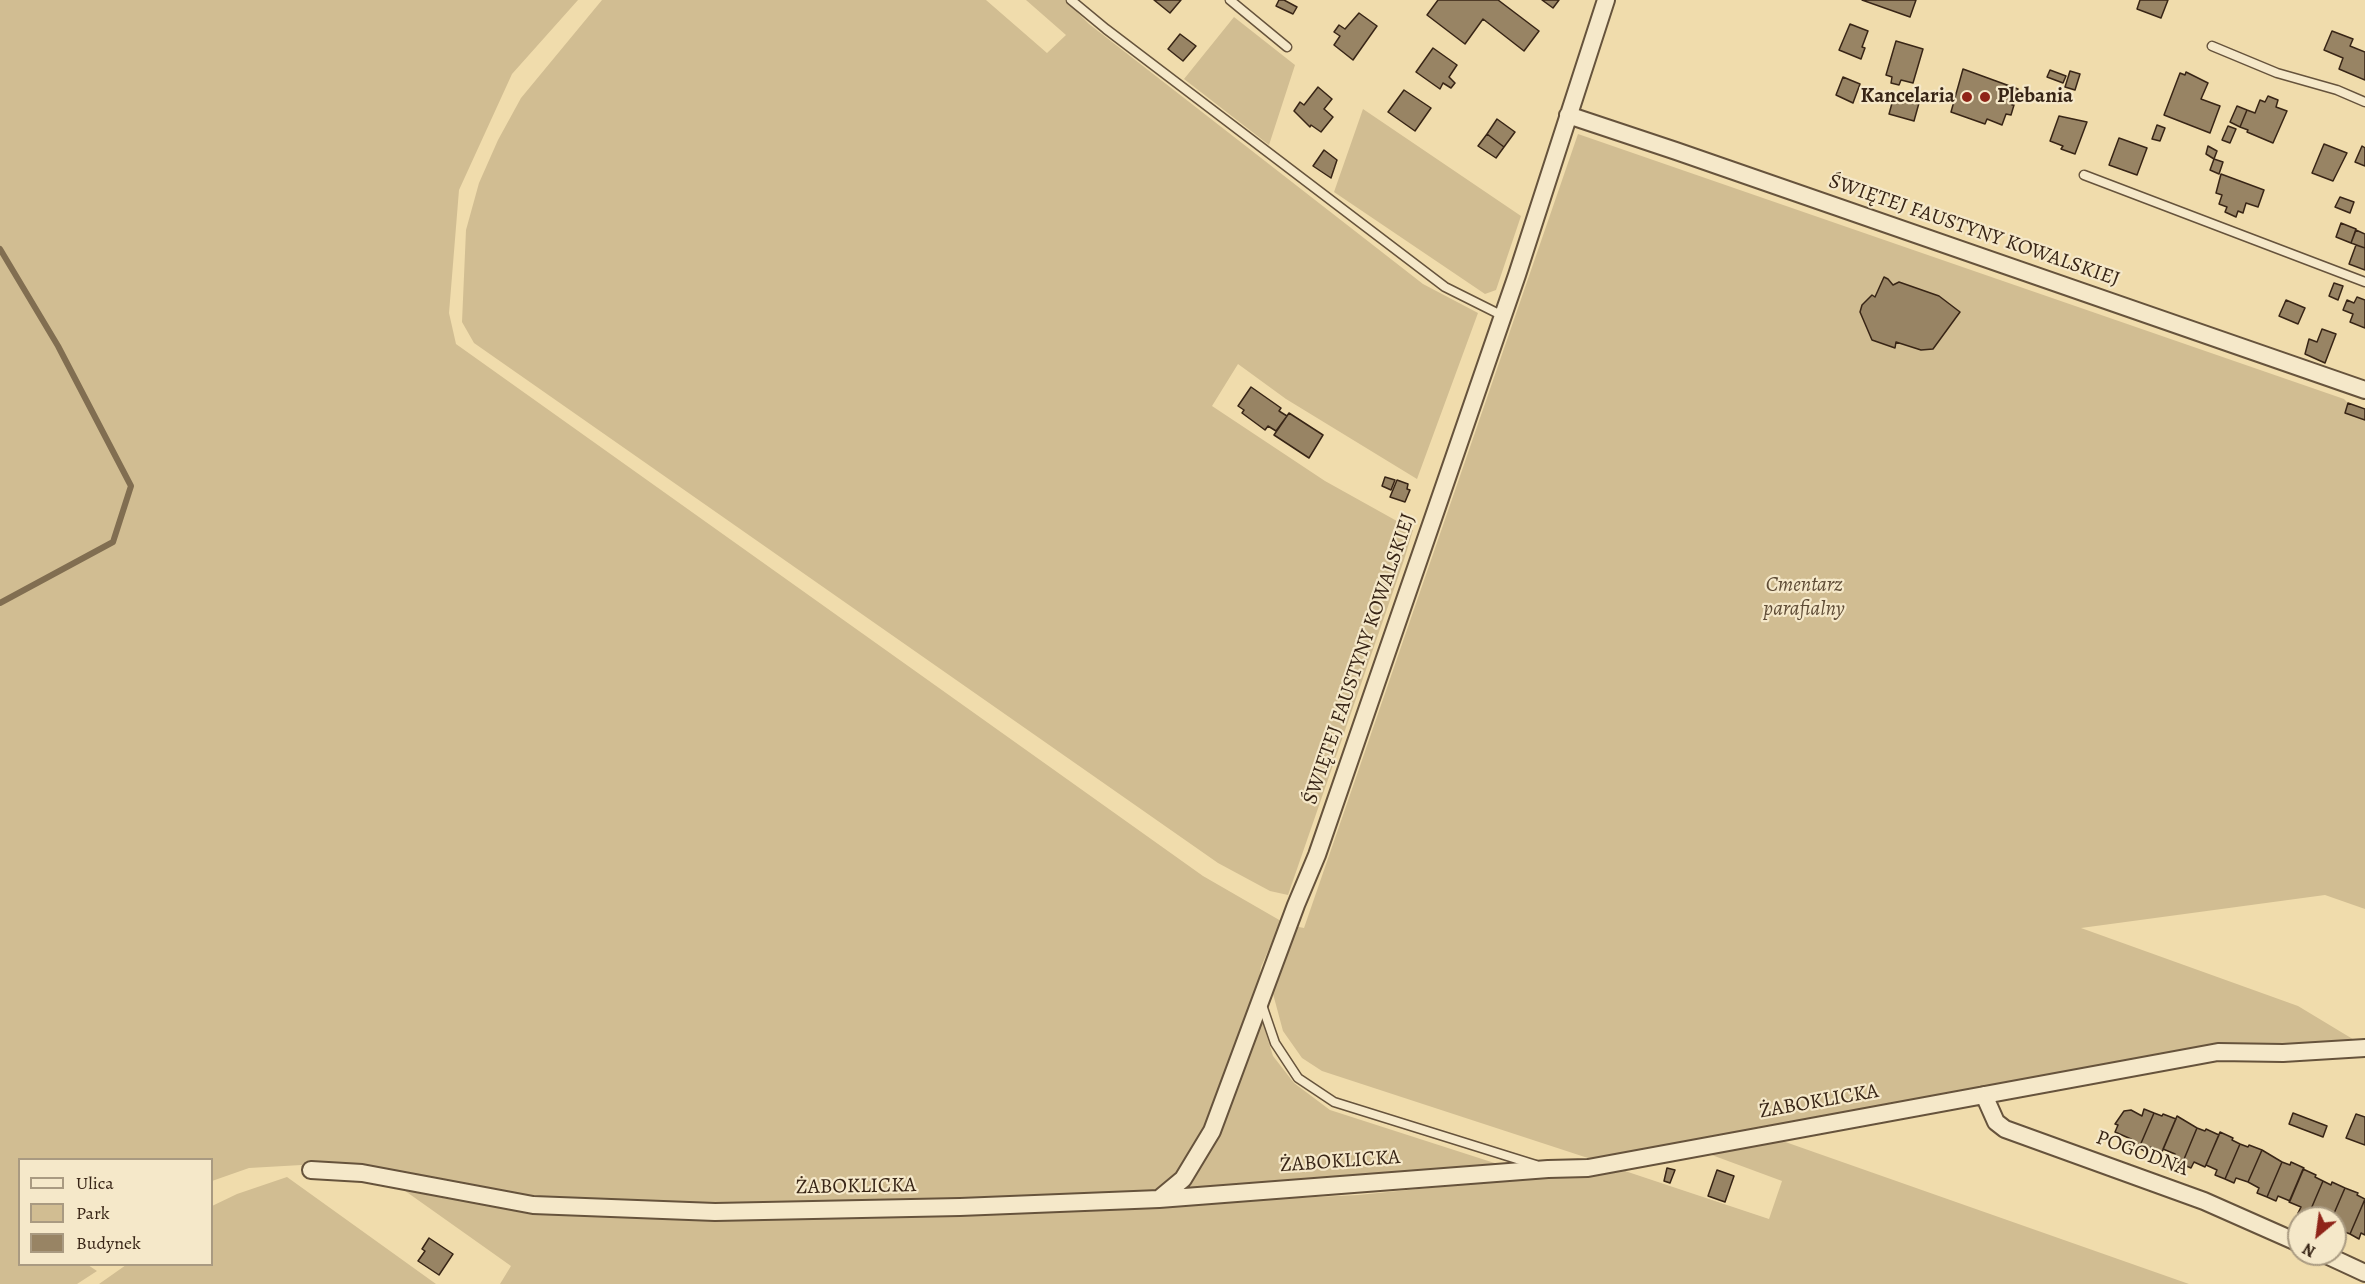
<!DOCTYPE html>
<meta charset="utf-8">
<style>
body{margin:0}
#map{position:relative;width:2365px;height:1284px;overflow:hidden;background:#f0dcac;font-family:Alegreya,serif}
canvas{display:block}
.legend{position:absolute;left:18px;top:1158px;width:195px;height:108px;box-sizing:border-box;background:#f5e8c9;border:2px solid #a99a81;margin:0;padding:8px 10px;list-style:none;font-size:18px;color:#382516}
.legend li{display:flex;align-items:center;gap:12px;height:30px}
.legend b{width:30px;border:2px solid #a99a81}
.north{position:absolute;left:2287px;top:1206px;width:60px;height:60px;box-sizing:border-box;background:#f5e8c9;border:2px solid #a99a81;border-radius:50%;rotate:209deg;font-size:16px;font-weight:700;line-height:24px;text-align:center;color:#382516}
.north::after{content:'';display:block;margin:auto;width:21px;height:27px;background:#8f2418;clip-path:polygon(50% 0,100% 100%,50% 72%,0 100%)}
</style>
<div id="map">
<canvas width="2365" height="1284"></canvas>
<ul class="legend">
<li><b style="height:8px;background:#f5e8c9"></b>Ulica</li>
<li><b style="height:16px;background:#d1bd92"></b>Park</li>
<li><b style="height:16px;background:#988464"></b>Budynek</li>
</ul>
<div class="north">N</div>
</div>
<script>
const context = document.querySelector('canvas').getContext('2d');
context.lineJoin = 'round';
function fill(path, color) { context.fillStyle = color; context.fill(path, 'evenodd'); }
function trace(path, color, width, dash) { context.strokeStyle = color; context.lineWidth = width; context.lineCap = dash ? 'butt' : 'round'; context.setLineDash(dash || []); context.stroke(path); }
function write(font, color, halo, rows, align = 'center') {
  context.font = font + ' Alegreya,serif'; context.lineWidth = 4.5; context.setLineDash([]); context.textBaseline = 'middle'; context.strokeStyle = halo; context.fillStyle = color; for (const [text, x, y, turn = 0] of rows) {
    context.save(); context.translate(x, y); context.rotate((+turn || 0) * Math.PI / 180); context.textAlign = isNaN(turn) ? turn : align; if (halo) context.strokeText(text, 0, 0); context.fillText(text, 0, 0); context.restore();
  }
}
fill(new Path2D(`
 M0 0H578L512 74 459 190 449 313 456 344 1203 876 1281 921 1261 967 1254 1005 1210 1128 1174 1181 1151 1192 907 1203H664L543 1200 319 1164 249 1168 212 1181V1160H20V1264L88 1265 97 1271 77 1284H0Z
 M602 0H986L1047 53 1066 35 1026 0H1065L1089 24 1423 284 1478 313 1417 479 1286 399 1238 364 1212 406 1325 481 1413 530 1404 560 1288 895 1270 891 1218 863 474 343 462 322 466 230 479 183 498 140 521 98Z
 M1234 17 1295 65 1269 145 1184 79Z
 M1363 109 1521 216 1496 290 1485 294 1334 192Z
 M1578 134 2344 399 2348 403 2365 409V909L2325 895 2081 928 2298 1006 2356 1041 2221 1048 1594 1160 1322 1071 1302 1058 1283 1031 1272 990 1294 926 1304 928Z
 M1259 1011 1273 1056 1294 1083 1330 1110 1510 1168 1172 1194 1194 1174Z
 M1774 1138 2189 1284H500L511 1266 401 1188 722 1219H860L1358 1195 1619 1169 1769 1219 1782 1181 1701 1151Z
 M287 1177 436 1284H99L126 1265 212 1264V1206L237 1194Z`), '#d1bd92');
trace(new Path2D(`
 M0 249 58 346 131 486 113 542 0 603`), '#816e51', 6);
const building = new Path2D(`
 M1154 0H1181L1170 13Z
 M1279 0H1284L1297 7 1293 14 1276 6Z
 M1438 0H1498L1539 31 1524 51 1483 19 1465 44 1427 15Z
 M1542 0H1559L1553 8Z
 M1862 0H1916L1910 17Z
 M2140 0H2168L2161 18 2137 9Z
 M1359 13 1377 26 1353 60 1334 45 1340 36 1334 32 1339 25 1345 29Z
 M1850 24 1868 31 1862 47 1865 48 1861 59 1839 50Z
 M2332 31 2353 39 2350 46 2365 52V80L2339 69 2343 58 2324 50Z
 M1180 34 1196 46 1183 61 1168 49Z
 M1896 41 1923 49 1913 83 1901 80 1899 85 1891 83 1892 77 1886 75Z
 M1433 48 1457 65 1449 77 1455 83 1451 88 1443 83 1440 89 1416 72Z
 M1963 69 2018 89 2012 105H2014L2011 115 2006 114 2002 125 1987 119 1985 124 1951 112Z
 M2050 70 2066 76 2063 83 2047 77Z
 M2070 71 2080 74 2075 90 2065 87Z
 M2186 72 2208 83 2201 99 2220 106 2210 133 2164 115 2180 73 2185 75Z
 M1843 77 1860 84 1853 103 1836 95Z
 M1318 87 1332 99 1324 109 1333 117 1321 132 1311 125 1310 127 1294 111 1300 102 1304 105Z
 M1404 90 1431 108 1415 131 1388 112Z
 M1894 96 1919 103 1914 121 1889 114Z
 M2268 96 2278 100 2276 107 2287 111 2273 143 2247 132 2248 130 2240 127 2247 110 2255 113 2260 100 2265 102Z
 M2237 106 2247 110 2240 127 2230 122Z
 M2059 116 2087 122 2075 154 2061 149 2063 146 2050 141Z
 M1497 119 1515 132 1504 147 1487 134Z
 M2157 125 2165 128 2160 141 2152 139Z
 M2228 126 2236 129 2230 143 2222 140Z
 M1487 134 1504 147 1496 158 1478 146Z
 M2119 138 2147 148 2137 175 2109 165Z
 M2324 144 2347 153 2333 181 2312 173Z
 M2208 146 2217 151 2214 159 2206 154Z
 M2362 146 2365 148V166L2355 162Z
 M1324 150 1337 160 1331 178 1313 166Z
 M2214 159 2223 162 2219 174 2210 170Z
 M2221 174 2264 190 2258 207 2246 203 2243 213 2238 211 2236 217 2225 212 2227 207 2219 204 2222 195 2216 193Z
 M2340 197 2354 202 2350 213 2335 207Z
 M2341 223 2356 229 2351 243 2336 237Z
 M2356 230 2365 234V248L2351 243Z
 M2356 245 2365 248V270L2349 264Z
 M1884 277 1888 279 1893 285 1899 282 1939 296 1960 312 1933 349 1921 350 1896 342 1895 348 1872 340 1860 312 1862 305 1872 295 1875 297Z
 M2334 283 2343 286 2338 300 2329 296Z
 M2357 297 2365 300V328L2350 322 2353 314 2343 310 2347 300 2354 303Z
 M2286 300 2305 308 2298 324 2279 316Z
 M2322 329 2336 334 2325 363 2305 354 2309 339 2317 342Z
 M1251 387 1281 408 1279 411 1287 416 1276 431 1268 426 1265 430 1242 413 1244 410 1238 406Z
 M2348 403 2365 409V420L2345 413Z
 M1289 413 1323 435 1309 458 1274 435Z
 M1385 477 1395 480 1391 490 1382 486Z
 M1397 480 1408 484 1407 489 1410 490 1405 502 1390 497Z
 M2144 1109 2154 1113 2139 1148 2129 1144 2131 1139 2115 1132 2118 1125 2115 1124 2124 1111 2131 1110 2142 1116Z
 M2154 1113 2162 1116 2163 1114 2176 1119 2162 1152 2151 1147 2148 1153 2139 1148Z
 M2293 1113 2327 1126 2323 1137 2289 1124Z
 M2356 1114 2365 1117V1145L2346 1138Z
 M2177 1116 2197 1128 2182 1164 2172 1160 2175 1154 2163 1149Z
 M2197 1128 2205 1131 2206 1129 2219 1135 2205 1167 2194 1162 2191 1168 2182 1164Z
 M2220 1132 2233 1138 2232 1140 2240 1144 2225 1179 2215 1175 2217 1170 2206 1165Z
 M2240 1144 2248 1147 2249 1145 2262 1150 2248 1182 2236 1178 2234 1183 2225 1179Z
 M2262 1150 2282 1162 2267 1197 2257 1193 2259 1188 2248 1182Z
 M2282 1162 2290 1165 2291 1162 2304 1168 2290 1201 2278 1196 2276 1201 2267 1197Z
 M1667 1168 1675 1170 1670 1183 1664 1181Z
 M2303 1169 2316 1175 2315 1177 2323 1181 2308 1216 2298 1213 2301 1207 2289 1202Z
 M1717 1170 1734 1176 1725 1202 1708 1196Z
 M2323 1181 2331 1185 2332 1182 2345 1188 2332 1218 2320 1215 2318 1218H2312L2308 1216Z
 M2345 1188 2358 1193 2357 1195 2365 1199 2350 1234 2340 1230 2342 1225 2335 1222V1218H2332Z
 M2365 1199V1235L2361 1233 2359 1239 2350 1234Z
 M429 1238 453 1254 439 1275 418 1261 425 1251 422 1249Z`);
fill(building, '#988464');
trace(building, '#382516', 1.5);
const service = new Path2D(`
 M1071 0 1106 29 1445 287 1503 316
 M1230 0 1287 47
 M2212 46 2277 73 2337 90 2365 102
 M2084 175 2365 282
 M1261 1002 1275 1043 1298 1078 1334 1102 1536 1165`);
const minor = new Path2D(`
 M1568 115 1676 151 2365 390
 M1984 1095 1996 1122 2005 1129 2204 1201 2299 1243
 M311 1170 362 1173 533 1205 715 1212 960 1207 1159 1199 1548 1169 1588 1168 2218 1052 2283 1053 2365 1048
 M1159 1199 1183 1179 1212 1131 1296 905 1317 855 1517 275 1606 0
 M2324 1254 2365 1273`);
trace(service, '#66533c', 11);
trace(minor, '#66533c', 20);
trace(service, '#f5e8c9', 8);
trace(minor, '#f5e8c9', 16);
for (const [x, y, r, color] of [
 [1967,97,6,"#8f2418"],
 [1985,97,6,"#8f2418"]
]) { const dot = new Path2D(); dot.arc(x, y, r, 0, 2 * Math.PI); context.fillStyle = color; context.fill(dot); trace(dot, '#f5e8c9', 2); }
write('bold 21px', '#382516', '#f5e8c9', [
 ["Kancelaria",1955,97],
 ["Plebania",1997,97,"left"]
], 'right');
write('21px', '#382516', '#f5e8c9', [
 ["ŚWIĘTEJ FAUSTYNY KOWALSKIEJ",1974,231,19],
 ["ŚWIĘTEJ FAUSTYNY KOWALSKIEJ",1360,659,-71],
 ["ŻABOKLICKA",1819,1102,-10],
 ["POGODNA",2142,1154,20],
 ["ŻABOKLICKA",1340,1162,-4],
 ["ŻABOKLICKA",856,1187,-1]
]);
write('italic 21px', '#5e4b35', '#f5e8c9', [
 ["Cmentarz",1804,586],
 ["parafialny",1804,610]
]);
</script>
